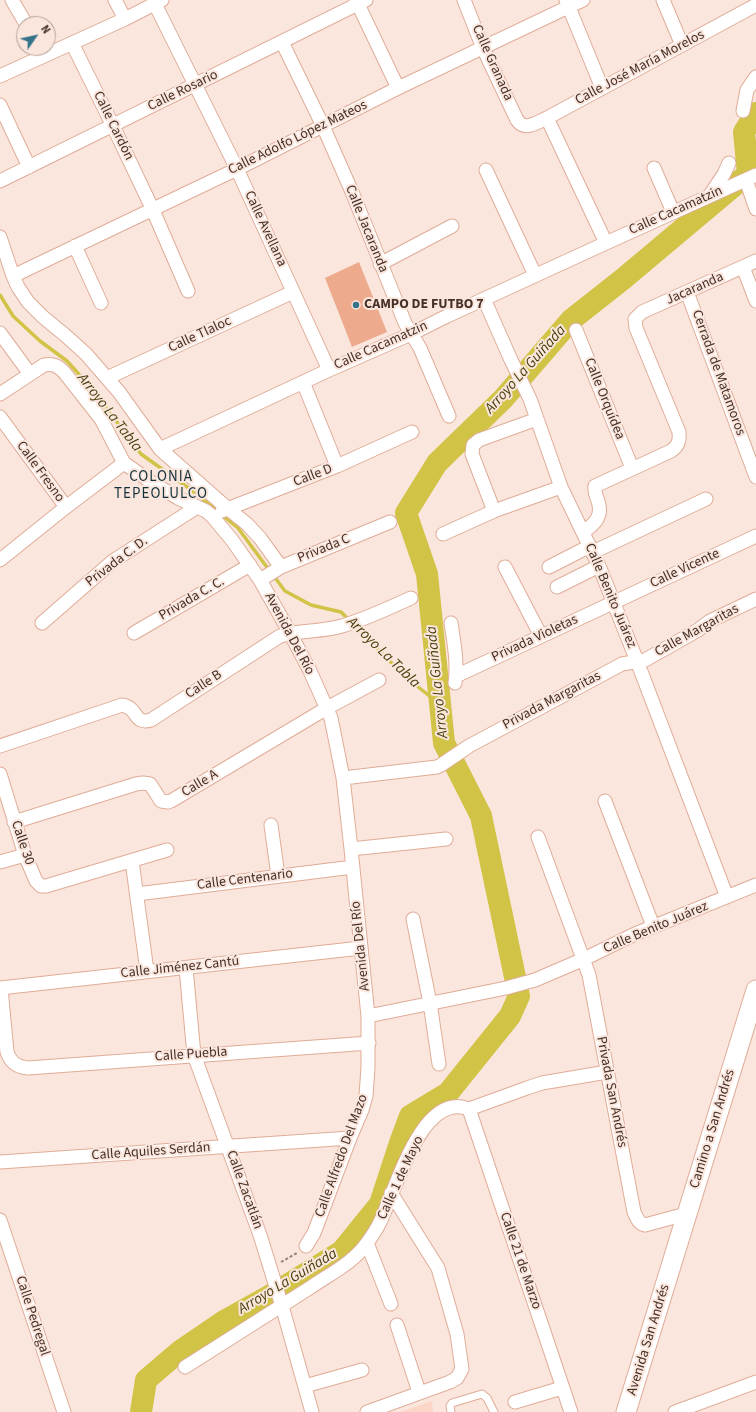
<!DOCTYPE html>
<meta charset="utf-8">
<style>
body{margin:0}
#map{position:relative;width:756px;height:1412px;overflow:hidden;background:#fbe6dd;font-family:"Source Sans 3",sans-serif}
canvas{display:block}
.north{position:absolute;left:16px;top:16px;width:40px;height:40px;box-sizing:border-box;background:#fbe6dd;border:1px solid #b29d95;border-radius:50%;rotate:56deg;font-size:11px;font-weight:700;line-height:16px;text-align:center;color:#453028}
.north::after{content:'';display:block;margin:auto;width:14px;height:18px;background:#347388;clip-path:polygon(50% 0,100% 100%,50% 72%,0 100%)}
</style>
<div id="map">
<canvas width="756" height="1412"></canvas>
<div class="north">N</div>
</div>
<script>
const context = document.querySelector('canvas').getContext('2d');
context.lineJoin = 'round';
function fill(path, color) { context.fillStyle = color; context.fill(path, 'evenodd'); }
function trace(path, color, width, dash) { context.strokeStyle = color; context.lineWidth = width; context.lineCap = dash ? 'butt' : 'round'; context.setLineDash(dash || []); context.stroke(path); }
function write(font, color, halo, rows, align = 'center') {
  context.font = font + ' "Source Sans 3",sans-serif'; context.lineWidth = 4; context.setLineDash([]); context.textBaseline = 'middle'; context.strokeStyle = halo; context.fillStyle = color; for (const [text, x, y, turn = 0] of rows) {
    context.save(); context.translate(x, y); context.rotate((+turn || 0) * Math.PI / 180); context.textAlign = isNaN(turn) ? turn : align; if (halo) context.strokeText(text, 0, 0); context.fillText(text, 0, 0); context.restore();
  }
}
fill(new Path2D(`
 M432 1401 433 1412H400Z`), '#fcd7c8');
fill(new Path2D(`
 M359 262 387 332 352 347 325 278Z`), '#eeaa8d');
trace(new Path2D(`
 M0 295 13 316 40 341 67 361 92 389 141 454 190 489 238 528 269 570
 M273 575 285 591 311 605 341 612 349 620
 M353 625 408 679 441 705`), '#d0c345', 3.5);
trace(new Path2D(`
 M141 1412 146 1380 180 1351 224 1321 269 1296 342 1251 380 1204 401 1140 410 1116 448 1093 510 1016 519 996 481 816 444 743 427 574 406 513 437 463 503 399 571 320 623 279 748 174 744 132 756 113`), '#d0c345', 22);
const lane = new Path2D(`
 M451 1412 450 1406 452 1403 482 1394 487 1398 494 1412`);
const street = new Path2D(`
 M12 0 26 24
 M115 0 125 19
 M356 0 398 88
 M464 0 483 48 517 120C525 132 537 122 547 118L756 5
 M566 0 602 88
 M663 0 682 45
 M155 4 237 169 329 370
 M282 42 323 126 352 192 405 323 420 348 449 416
 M72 43 113 126 152 208 188 291
 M0 76 125 19 162 0
 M0 105 29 167
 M743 111 747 90 756 77
 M547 118 606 243
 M654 168 673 212
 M486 170 535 275
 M746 180 756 209
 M0 181 366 0
 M710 195 724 174 729 163
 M0 237 13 276 18 287 28 302 43 317 65 335 86 354 119 392 160 449 227 508 247 524 260 538 281 567
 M75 246 101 303
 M380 264 452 226
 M743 267 756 301
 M13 276 237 169 398 88 583 0
 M687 292 756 477
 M484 299 511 360 530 399 561 487 599 566 637 661 727 897
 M576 330 632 468
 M0 333 30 374
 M107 378 293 292
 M303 382 337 466
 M0 394 44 365C53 363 58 366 64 372L101 419 124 463 151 482 178 498 206 511 212 516 232 540 260 580 290 633 310 671 331 718 343 778 351 849 368 1016V1067L366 1096 362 1110 350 1138 314 1233 306 1246
 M0 417 66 507
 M160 449 329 370 411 334 447 316 606 243 756 175
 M222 511 337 466 412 432
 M494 511 472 454 473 445 479 440 537 419
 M583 532C595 524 603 516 598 501 596 496 594 491 595 486L671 451C678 446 680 441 679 432L636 328 635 319 642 312 756 261
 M443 534 494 511 561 487
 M593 552 706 499
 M0 560 66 507 124 463
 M505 567 541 636
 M549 567 590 546
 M260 580 281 567 390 522
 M557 587 599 566
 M42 623 113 561 197 507
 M451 623C454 643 458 664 455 683
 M134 633 250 565
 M456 676 756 536
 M0 746 122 705C139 708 133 725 151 720L280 636C300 630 321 632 342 626 366 619 389 608 411 598
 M0 774 25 855 36 881 41 886H46L167 850
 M343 778 437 767 441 765 469 746 622 664 645 660 698 630 710 621 756 599
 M605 801 653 926
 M14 822 136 784 143 783 150 784 161 801 168 802 171 801 327 708 379 680
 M271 825 278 876
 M538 837 589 975 634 1212C637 1218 638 1223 645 1225L686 1214
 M351 849 446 839
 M132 861 147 971
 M0 862 25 855
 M137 894 353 867
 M413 919 430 1003 439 1064
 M186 968 194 1055 260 1235 282 1306 312 1412
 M0 988 361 948
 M1 988 7 1052C11 1063 17 1067 28 1068L369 1043
 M368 1016 506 988 535 980 584 959 635 934 756 885
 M469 1109 571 1412
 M0 1162 350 1138
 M0 1220 64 1412
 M367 1243 391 1304
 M397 1325 419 1392
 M185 1367C227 1340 269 1314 311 1287 330 1274 354 1262 367 1243 372 1236 377 1229 380 1222 395 1193 421 1090 469 1109L527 1088 542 1083 607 1072
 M305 1386 362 1370
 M515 1402 562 1388
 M367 1412 450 1382 457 1378 462 1369 457 1334 438 1268 391 1193
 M675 1412 756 1382`);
const secondary = new Path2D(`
 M626 1412 756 990`);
trace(lane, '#dfac97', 9);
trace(street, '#dfac97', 15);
trace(secondary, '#dfac97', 21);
trace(new Path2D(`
 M281 1262 297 1253`), '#97827a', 2, [3, 2]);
trace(lane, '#fff', 7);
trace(street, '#fff', 13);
trace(secondary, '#fff', 19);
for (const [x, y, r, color] of [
 [356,305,4,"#347388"]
]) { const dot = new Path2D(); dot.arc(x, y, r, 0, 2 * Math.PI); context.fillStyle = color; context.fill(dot); trace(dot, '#fbe6dd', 1.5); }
write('14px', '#453028', '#fbe6dd', [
 ["Calle Granada",492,63,66],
 ["Calle José María Morelos",640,68,-28],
 ["Calle Rosario",183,91,-26],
 ["Calle Cardón",113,126,64],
 ["Calle Adolfo López Mateos",298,138,-26],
 ["Calle Cacamatzin",676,211,-24],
 ["Calle Avellana",265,229,65],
 ["Calle Jacaranda",366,229,68],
 ["Jacaranda",695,289,-24],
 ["Calle Tlaloc",200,335,-25],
 ["Calle Cacamatzin",381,346,-24],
 ["Cerrada de Matamoros",718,373,70],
 ["Calle Orquídea",604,399,68],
 ["Calle Fresno",40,472,54],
 ["Calle D",313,476,-21],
 ["Privada C",324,549,-22],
 ["Privada C. D.",117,562,-37],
 ["Calle Vicente",685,569,-25],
 ["Calle Benito Juárez",610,596,67],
 ["Privada C. C.",192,599,-30],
 ["Calle Margaritas",697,631,-29],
 ["Avenida Del Río",289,634,62],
 ["Privada Violetas",535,639,-25],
 ["Calle B",204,685,-33],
 ["Privada Margaritas",552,701,-28],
 ["Calle A",200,784,-31],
 ["Calle 30",22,843,71],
 ["Calle Centenario",245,880,-7],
 ["Calle Benito Juárez",656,928,-23],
 ["Avenida Del Río",361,946,-96],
 ["Calle Jiménez Cantú",180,968,-6],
 ["Calle Puebla",191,1055,-4],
 ["Privada San Andrés",611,1092,79],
 ["Camino a San Andrés",713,1129,-73],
 ["Calle Aquiles Serdán",151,1152,-4],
 ["Calle Alfredo Del Mazo",342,1156,-70],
 ["Calle 1 de Mayo",401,1178,-65],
 ["Calle Zacatlán",244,1190,70],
 ["Calle 21 de Marzo",520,1261,71],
 ["Calle Pedregal",32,1316,72],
 ["Avenida San Andrés",649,1340,-73]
]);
write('bold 14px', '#453028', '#fbe6dd', [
 ["CAMPO DE FUTBO 7",364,305]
], 'left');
write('italic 15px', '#46410d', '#fbe6dd', [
 ["Arroyo La Guiñada",526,370,-48],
 ["Arroyo La Tabla",109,413,52],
 ["Arroyo La Tabla",383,653,44],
 ["Arroyo La Guiñada",438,682,-96],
 ["Arroyo La Guiñada",288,1282,-31]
]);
context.letterSpacing = '1px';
write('15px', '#14323c', '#fbe6dd', [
 ["COLONIA",161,478],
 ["TEPEOLULCO",161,495]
]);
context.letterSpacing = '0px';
</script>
